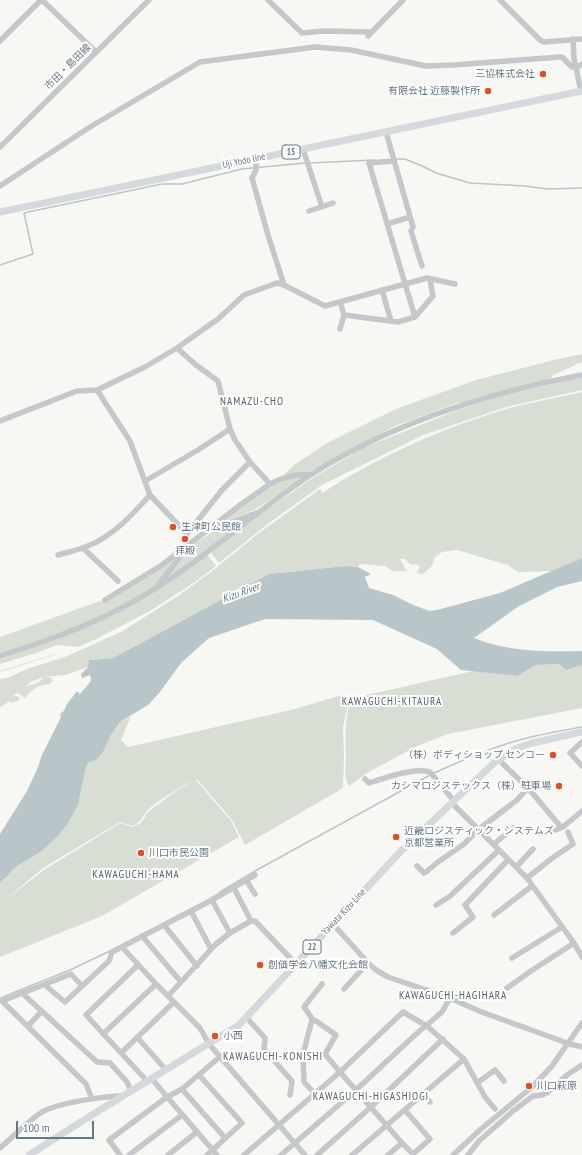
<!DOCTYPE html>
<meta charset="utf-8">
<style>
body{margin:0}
#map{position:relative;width:582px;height:1155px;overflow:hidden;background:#f7f7f3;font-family:"PT Sans Narrow",sans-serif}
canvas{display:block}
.scale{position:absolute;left:16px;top:1121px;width:78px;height:18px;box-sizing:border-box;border:2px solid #657885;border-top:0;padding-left:5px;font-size:12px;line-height:14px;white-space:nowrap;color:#657885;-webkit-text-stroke:3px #fff;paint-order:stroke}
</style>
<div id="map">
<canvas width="582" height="1155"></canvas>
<div class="scale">100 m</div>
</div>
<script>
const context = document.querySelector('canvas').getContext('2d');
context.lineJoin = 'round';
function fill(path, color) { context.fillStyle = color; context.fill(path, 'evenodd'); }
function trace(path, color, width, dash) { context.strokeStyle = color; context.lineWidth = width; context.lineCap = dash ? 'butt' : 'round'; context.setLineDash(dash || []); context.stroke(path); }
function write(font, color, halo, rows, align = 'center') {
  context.font = font + ' "PT Sans Narrow","Noto Sans JP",sans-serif'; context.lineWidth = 4; context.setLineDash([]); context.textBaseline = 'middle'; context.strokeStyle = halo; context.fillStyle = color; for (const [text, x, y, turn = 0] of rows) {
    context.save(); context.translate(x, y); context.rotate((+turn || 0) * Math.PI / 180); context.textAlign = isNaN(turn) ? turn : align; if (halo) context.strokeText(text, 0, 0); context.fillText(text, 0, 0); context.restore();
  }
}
fill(new Path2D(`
 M582 354V362L553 375 550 380 454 404 395 426 311 471 297 472 282 477 294 465 327 443 396 409 476 380 554 360Z
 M582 377V390L506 407 423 435 322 485 269 523 219 563 211 553 260 514 314 477 363 448 458 410 501 396Z
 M582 392V558L553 571 518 572 508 565 457 550 442 552 435 557 432 566 423 574 417 573 420 566 416 564 411 565 405 559H400L407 571H393L385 566 360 564 358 567 346 566 269 574 113 658 90 660 88 667 66 675 43 677 31 682 25 687 39 682 44 677 48 676 53 680 50 684C38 685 33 688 25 698L18 693 13 695 19 697V700L11 703 10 701 0 707V679L7 678 27 669 65 657 121 632 178 596 211 572 259 533 320 489 322 493C375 459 431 433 490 414 520 404 551 399 582 392Z
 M306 476 256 509 214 527 270 486 296 477Z
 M252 514 208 549 164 581 197 542 211 533Z
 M182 553 152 589 113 611 73 629 0 654V637L100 601H105Z
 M207 554 216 566 195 582 150 611 96 639 78 647 57 645 33 654 0 664V659L53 641 97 622Z
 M58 653 57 654 0 672V671Z
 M559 664 566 670 582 665V708L448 734 417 746 367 773 349 786C343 776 346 769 346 759 346 747 345 735 346 724 347 715 349 708 349 699L473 671 517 676 536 665Z
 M339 696 345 698 347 708 343 727 344 757 343 788 245 845 232 820 197 779 196 780 231 821 239 837 102 916 0 957V882L8 876 9 872 17 866 42 851 56 838 67 825 78 805 86 767 89 762 103 752 111 735 120 722 131 716 121 740 128 747 291 710ZM194 781 176 791 148 812 141 823 132 827 120 823 44 870 4 901 43 868 120 822 132 826C143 821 140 819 147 811 155 802 182 786 194 781Z`), '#d8ded4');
fill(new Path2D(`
 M582 558V581L557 587 519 606 474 638C508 652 545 652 582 651V665L566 670 559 664 536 665 517 676 461 670 437 649 373 620 265 619 209 638 181 663 160 692 148 705 120 722 111 735 103 752 96 760 89 762 86 767 78 805 67 825 56 838 42 851 17 866 10 872 8 876 0 882V834L27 791 38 767 41 757 61 717 60 715 62 712 64 711 67 704 77 691 80 694 91 681 90 675 82 678 81 674 88 667 89 660 113 658 269 574 346 566 358 567 371 574 365 577 369 588 393 595 413 605 430 611 437 610 500 593Z`), '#b9c6c9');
trace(new Path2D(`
 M395 159H405L420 165 436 173 470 183 525 186 547 189 582 188
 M309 163 375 160
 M0 265 33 254 24 213 28 212 162 184H182L242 169 305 163
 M434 773C465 759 497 745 531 737 548 733 565 730 582 727
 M220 892 255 871 430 775
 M0 998 70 970 110 951`), '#b9c6c9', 1.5);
trace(new Path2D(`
 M42 0 96 52
 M268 0 302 33 324 31 371 32
 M500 0 540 40 544 42 582 39
 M368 36 403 0
 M573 39 574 58 581 92
 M0 41 41 0
 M386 132 413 227 411 231 422 266
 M0 147 149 0
 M303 149 322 207
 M256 159V170L252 178 268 235 284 285
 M394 161 369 163 415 317
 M0 186 90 127 200 62 315 47 351 50 426 66 454 65 560 57H562L572 67 579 66 582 64
 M309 211 333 203
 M387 224 410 217
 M382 290 391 321
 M344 315 398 322 415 317 433 296 430 279
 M340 329 344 315 340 302
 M177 348 196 365 218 381 230 429 235 440 250 462 270 484
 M97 390 130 441 150 495 187 534
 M0 421 77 391 97 390 145 367 177 348 218 319 244 295 277 283 284 285 325 306 427 278 455 284
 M145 481 198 450 230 429
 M212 530 256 513
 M187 534 222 490 250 462
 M83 548 118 581
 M58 555C68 552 79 550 88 546 113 536 132 515 150 495
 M158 585 185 551
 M105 600 162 565 243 503 270 484 281 479 296 475 312 474
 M0 656C54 639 108 619 156 588 211 554 258 509 312 474 394 422 488 393 582 375
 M582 742 570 753 582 766
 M365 779 369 783C385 778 414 767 430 772L454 801
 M528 788 561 827
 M452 803 527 878 574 943 582 957
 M550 832 563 827 582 811
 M494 844 513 828
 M417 866 424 873 426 872 438 862 464 844 479 829 517 800 528 788 503 764
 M516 867 533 849
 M527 878 551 859 573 844 568 832
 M246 880 255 894
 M234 888 251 921
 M212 900 230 933
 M436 905 449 897 499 850
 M191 911 211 949
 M494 915 532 886
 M333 924 369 964 376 970 388 977 450 998 479 1011 567 1043 582 1047
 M164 925 197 966
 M453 933 473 917 465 905 508 860
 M142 936 181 982
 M122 947 156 984 200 1028 209 1044 305 1155
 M512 958 562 927
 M138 965 86 1015 147 1081
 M45 985 65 1002 109 961 112 952 210 901 255 875
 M82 986 71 974 2 1001 86 1084 92 1099
 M507 988 531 971 574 943
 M344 989 368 963
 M22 993 97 1062 110 1063 127 1082 131 1091
 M168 996 216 944 230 933 251 921H255L296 964
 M246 1017 265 1038 264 1049 292 1081 290 1095
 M312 1020 311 1017 304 1007 322 984
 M28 1026 42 1011
 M103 1034 156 984
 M137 1037 166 1070
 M121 1053 174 1002
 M464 1059 485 1097 495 1109
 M199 1075 242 1123 207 1155
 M151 1078 217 1155
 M477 1083 495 1070 504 1081
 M182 1089 225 1138
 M315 1094 304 1082 303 1054 312 1020 316 1021 336 1035 325 1054 340 1072 402 1143 388 1155
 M423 1094 430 1102
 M402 1143 413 1154 430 1139 405 1110
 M0 1148C13 1137 28 1121 42 1112 58 1103 104 1096 123 1096
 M120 1155 109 1140 167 1097 182 1089 221 1056
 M129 1155 182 1115
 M168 1155 197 1132
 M244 1155 340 1072 403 1012 427 1026 464 1059 352 1155
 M281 1155 356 1090 415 1035 442 1012 450 998
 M317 1155 371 1107 443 1039
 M453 1155 481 1129 532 1087 552 1066 582 1023
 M468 1155 479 1141 513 1111 533 1096 542 1095 548 1092 567 1075 582 1065`), '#c4c8cb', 5.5);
trace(new Path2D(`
 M0 212 582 91
 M29 1155 87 1118 239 1025 401 851 495 762 517 748 532 743 582 732`), '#d4d9dd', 7);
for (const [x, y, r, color] of [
 [543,74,4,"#e54b25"],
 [488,91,4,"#e54b25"],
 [173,527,4,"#e54b25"],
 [185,539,4,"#e54b25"],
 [553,755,4,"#e54b25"],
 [559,786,4,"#e54b25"],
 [396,837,4,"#e54b25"],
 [141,853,4,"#e54b25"],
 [260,965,4,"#e54b25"],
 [215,1036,4,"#e54b25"],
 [529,1086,4,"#e54b25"]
]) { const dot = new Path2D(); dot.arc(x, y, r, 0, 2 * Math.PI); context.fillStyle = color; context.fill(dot); trace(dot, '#fff', 1.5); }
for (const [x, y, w] of [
 [291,152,18],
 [312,947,18]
]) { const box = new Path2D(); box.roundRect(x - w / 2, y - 7, w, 14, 3); context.fillStyle = '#fff'; context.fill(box); trace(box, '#657885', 1); }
write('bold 9px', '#657885', null, [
 ["15",291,152],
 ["22",312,947]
]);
write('10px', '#657885', '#fff', [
 ["市田・島田線",68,67,-45],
 ["Uji Yodo line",244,161,-12],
 ["Yawata Kizu Line",344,912,-47]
]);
write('10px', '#657885', '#fff', [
 ["三協株式会社",535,74,"right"],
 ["有限会社 近藤製作所",480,91,"right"],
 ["生津町公民館",181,527],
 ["拝殿",185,551,"center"],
 ["（株）ボディショップ センコー",545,755,"right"],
 ["カシマロジステックス（株）駐車場",551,786,"right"],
 ["近畿ロジスティック・システムズ",404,831],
 ["京都営業所",404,843],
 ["川口市民公園",149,853],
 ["創価学会八幡文化会館",268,965],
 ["小西",223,1036],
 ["川口萩原",537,1086]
], 'left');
context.letterSpacing = '1px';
write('11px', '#53616a', '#fff', [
 ["NAMAZU-CHO",252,402],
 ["KAWAGUCHI-KITAURA",392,702],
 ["KAWAGUCHI-HAMA",136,875],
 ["KAWAGUCHI-HAGIHARA",453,996],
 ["KAWAGUCHI-KONISHI",273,1057],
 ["KAWAGUCHI-HIGASHIOGI",371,1097]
]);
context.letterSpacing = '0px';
write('italic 11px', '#617a81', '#fff', [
 ["Kizu River",241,593,-20]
]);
</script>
